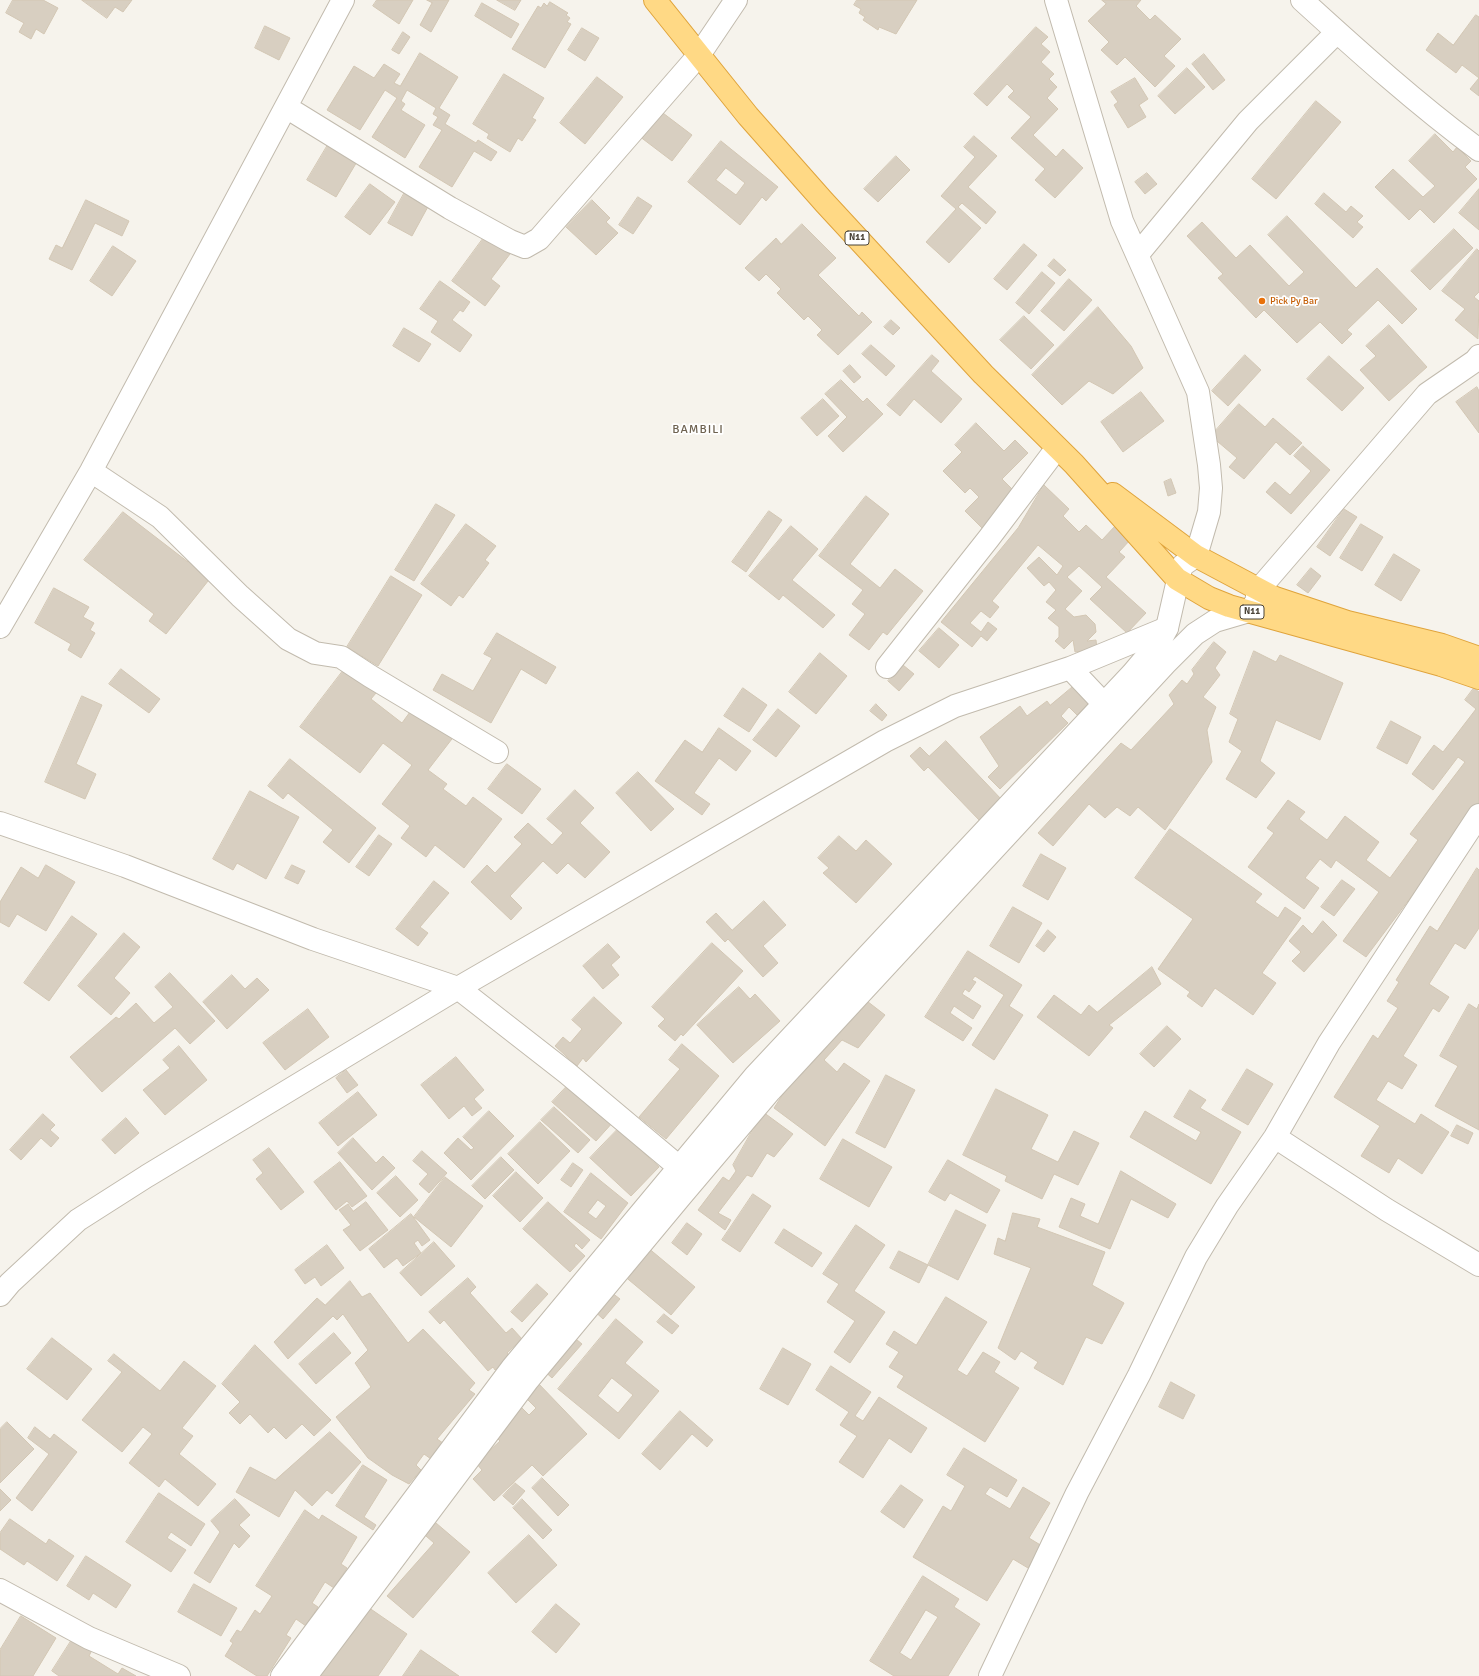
<!DOCTYPE html>
<style>
body{margin:0}
canvas{display:block;background:#f6f3ec}
</style>
<canvas width="1479" height="1676"></canvas>
<script>
const context = document.querySelector('canvas').getContext('2d');
context.lineJoin = 'round';
function fill(path, color) { context.fillStyle = color; context.fill(path, 'evenodd'); }
function trace(path, color, width, dash) { context.strokeStyle = color; context.lineWidth = width; context.lineCap = dash ? 'butt' : 'round'; context.setLineDash(dash || []); context.stroke(path); }
function write(font, color, halo, rows, align = 'center') {
  context.font = font + ' Signika,sans-serif'; context.lineWidth = 3.5; context.setLineDash([]); context.textBaseline = 'middle'; context.strokeStyle = halo; context.fillStyle = color; for (const [text, x, y, turn = 0] of rows) {
    context.save(); context.translate(x, y); context.rotate((+turn || 0) * Math.PI / 180); context.textAlign = isNaN(turn) ? turn : align; if (halo) context.strokeText(text, 0, 0); context.fillText(text, 0, 0); context.restore();
  }
}
const building = new Path2D(`
 M13 0H43L58 8 44 34 36 29 31 39 19 32 24 23 6 13Z
 M82 0H132L123 12 115 7 107 18Z
 M377 0H413L399 24 373 6Z
 M427 0H449L431 32 420 25 432 3Z
 M497 0H521L515 10Z
 M857 0H917L896 34 879 27 878 30 863 20 865 17 859 13 861 9 854 5Z
 M1102 0H1141L1136 6 1150 20 1155 15 1181 39 1164 56 1175 66 1155 87 1125 57 1117 65 1101 50 1109 42 1088 21 1106 4Z
 M550 2 568 13 566 15 570 18 567 22 571 24 545 68 512 49 538 6 541 8 544 3 547 6Z
 M482 3 519 24 511 38 475 16Z
 M1476 15 1479 17V96L1470 89 1479 78 1462 65 1456 73 1426 50 1438 33 1453 45Z
 M265 26 290 38 279 60 255 48Z
 M1036 27 1048 37 1041 44 1050 52 1041 62 1054 74 1049 79 1057 87 1047 98 1058 109 1033 135 1056 157 1063 149 1083 168 1055 198 1035 180 1045 169 1011 138 1031 117 1008 97 1014 91 1007 84 987 106 974 94Z
 M582 28 599 38 585 61 568 50Z
 M403 32 410 37 399 54 392 50Z
 M420 53 458 77 439 108 450 115 445 124 476 143 478 140 497 152 491 161 474 151 452 187 419 167 442 130 433 125 438 117 433 114 436 108 407 90 401 101 405 104 401 110 425 125 405 158 372 137 397 98 385 90 360 130 327 110 354 66 374 78 384 64 400 74 394 83 400 86Z
 M1204 54 1225 80 1213 90 1192 64Z
 M1187 68 1205 87 1175 114 1158 96Z
 M504 74 544 98 532 118 536 120 522 141 518 138 510 152 487 138 489 134 473 124Z
 M597 77 623 97 585 144 560 123Z
 M1135 78 1148 99 1139 105 1146 117 1128 128 1114 105 1118 102 1111 92Z
 M1316 101 1341 122 1276 199 1252 179Z
 M659 110 692 135 672 161 639 136Z
 M1435 134 1453 152 1457 147 1471 161 1465 167 1477 179 1434 223 1420 209 1409 220 1375 187 1393 169 1423 197 1435 186 1409 161Z
 M974 136 997 156 968 187 996 212 986 224 962 203 958 207 981 228 949 263 926 242 956 209 941 196 975 157 964 147Z
 M721 141 778 187 766 201 762 197 740 225 688 182ZM726 168 745 183 736 195 716 180Z
 M329 143 358 160 336 197 307 180Z
 M896 156 910 170 878 202 864 189Z
 M1147 173 1157 184 1145 194 1135 182Z
 M370 184 395 202 370 235 345 217Z
 M1479 189V230L1459 213Z
 M406 190 430 203 412 236 388 223Z
 M1324 193 1346 212 1351 206 1363 216 1357 222 1363 227 1353 238 1315 204Z
 M638 197 652 206 633 234 619 225Z
 M86 200 129 221 122 236 95 223 72 270 49 259 56 245 62 248Z
 M592 200 610 218 606 222 618 233 596 255 566 227Z
 M1287 216 1356 288 1377 268 1417 309 1402 324 1378 300 1347 330 1352 334 1342 344 1320 322 1297 343 1264 310 1256 318 1218 278 1223 274 1187 236 1202 222 1236 258 1250 245 1289 286 1304 272 1268 235Z
 M802 224 836 258 818 275 859 316 862 312 872 322 838 355 817 335 822 330 808 316 804 320 777 293 781 289 766 274 759 281 745 268 776 238 781 244Z
 M1454 229 1473 248 1430 290 1411 271Z
 M485 236 510 254 491 279 500 286 485 306 452 281Z
 M1024 244 1037 255 1007 290 994 279Z
 M113 246 136 261 112 296 90 281Z
 M1477 249 1479 251V292L1474 297 1479 301 1478 339 1455 320 1465 309 1442 291Z
 M1054 259 1066 270 1060 276 1048 266Z
 M1042 272 1055 283 1029 314 1016 303Z
 M1069 279 1092 300 1064 331 1041 311Z
 M440 281 470 302 463 312 460 310 452 320 472 335 460 352 431 332 438 321 420 309Z
 M1098 307 1131 346 1143 368 1113 394 1089 381 1062 405 1032 375Z
 M1024 316 1054 345 1031 369 1000 340Z
 M891 320 900 328 893 335 884 327Z
 M1389 325 1427 367 1389 401 1360 370 1376 356 1366 346Z
 M404 328 431 344 419 362 393 346Z
 M871 345 895 366 886 376 862 354Z
 M932 355 939 361 931 371 962 399 941 423 914 399 900 416 887 405Z
 M1245 355 1261 370 1228 406 1212 391Z
 M1329 356 1364 388 1342 411 1307 379Z
 M850 365 861 377 854 383 843 371Z
 M841 380 863 402 867 398 883 414 843 452 828 436 847 417 825 394Z
 M1477 387 1479 391V433L1456 402Z
 M1141 392 1164 421 1123 452 1101 422Z
 M823 399 839 416 817 436 801 418Z
 M1239 404 1265 427 1273 418 1302 443 1290 455 1276 442 1244 479 1229 467 1237 458 1211 436Z
 M976 423 1004 451 1015 440 1028 453 1002 479 1017 494 983 529 965 511 979 497 970 488 965 493 943 471 962 452 955 445Z
 M1303 446 1330 470 1291 514 1266 492 1275 482 1290 495 1311 471 1294 456Z
 M1171 479 1176 493 1168 496 1164 482Z
 M1044 485 1069 509 1063 516 1079 532 1086 525 1102 540 1116 525 1131 539 1119 552 1125 557 1106 577 1146 613 1127 633 1090 599 1102 587 1079 566 1067 577 1082 591 1065 609 1074 617 1086 615 1095 624 1096 632 1087 641 1096 640 1097 649 1075 652 1073 640 1064 649 1055 641 1059 637V627L1048 618 1056 610 1046 602 1056 590 1049 582 1044 586 1027 568 1039 557 1057 575 1063 566 1038 545 992 601 999 607 990 618 981 611 970 623 981 632 988 622 997 629 987 641 981 636 972 647 941 622 1018 528Z
 M866 496 889 514 850 564 880 588 895 569 923 591 887 635 883 632 869 650 849 635 865 614 852 604 863 590 819 556Z
 M436 504 455 515 414 581 395 570Z
 M1344 509 1357 517 1330 556 1317 547Z
 M769 511 782 520 746 572 732 562Z
 M123 512 188 562 190 559 212 576 166 634 149 621 154 614 84 560Z
 M466 524 496 546 485 560 489 563 463 598 459 595 451 606 421 584Z
 M1361 524 1383 537 1362 571 1340 558Z
 M791 526 818 549 792 580 835 615 823 628 783 595 779 600 749 576Z
 M1394 554 1420 570 1401 601 1375 585Z
 M1311 568 1321 576 1308 593 1297 585Z
 M391 576 422 595 378 666 347 647Z
 M54 588 89 607 83 617 94 623 90 630 95 633 81 658 68 650 71 644 35 623Z
 M939 628 959 645 939 668 919 651Z
 M497 633 556 667 546 684 521 669 491 723 433 690 442 674 473 691 492 658 484 654Z
 M1214 642 1226 652 1215 668 1220 675 1203 697 1216 707 1207 730 1212 762 1165 830 1138 807 1130 816 1117 807 1105 818 1089 804 1053 846 1038 833 1121 743 1131 750 1174 704 1169 695 1182 680 1187 684 1194 674 1192 670Z
 M1254 651 1276 662 1280 655 1343 683 1320 740 1276 720 1260 761 1275 773 1256 798 1226 779 1242 751 1229 742 1238 719 1230 714Z
 M820 653 847 676 816 714 789 692Z
 M349 663 381 687 371 699 402 723 415 705 455 735 428 770 447 784 443 789 466 806 473 797 502 819 464 868 435 845 426 857 401 838 410 826 382 804 412 765 383 743 360 773 300 727Z
 M903 665 914 674 899 691 888 681Z
 M121 669 160 699 149 713 109 684Z
 M1075 685 1091 701 1077 715 1069 707 1061 716 1068 723 1000 789 988 777 999 766 980 737 1020 706 1027 716 1047 701 1050 705Z
 M743 688 767 705 749 732 724 716Z
 M1474 688 1479 692V806L1366 957 1343 941 1379 892 1336 860 1331 868 1320 859 1305 878 1319 888 1304 909 1248 867 1274 833 1267 828 1288 800 1305 812 1299 819 1327 840 1345 816 1379 842 1366 860 1390 878 1418 840 1410 834 1465 762 1458 757 1433 790 1412 774 1434 745 1443 752 1476 709 1465 700Z
 M82 696 102 705 76 764 96 774 85 799 45 782Z
 M876 704 887 715 882 721 870 711Z
 M778 709 800 726 776 757 753 740Z
 M1391 721 1421 737 1407 764 1377 748Z
 M719 728 751 751 736 771 719 758 694 793 710 804 702 815 655 781 685 740 702 752Z
 M946 741 1002 800 980 821 928 767 924 771 910 756 920 747 929 756Z
 M290 759 376 828 349 863 323 842 333 830 288 793 283 799 268 786Z
 M507 764 541 789 522 814 488 789Z
 M638 772 674 809 651 831 616 793Z
 M575 790 594 808 580 823 610 852 585 878 568 863 557 874 543 861 510 896 522 908 511 920 471 882 487 865 495 873 522 844 514 837 528 823 552 845 563 833 547 819Z
 M250 791 299 817 266 879 237 863 233 870 213 859Z
 M1170 829 1262 894 1255 902 1278 918 1285 907 1301 918 1262 973 1276 983 1253 1015 1215 988 1202 1007 1187 996 1190 992 1158 969 1193 919 1135 878Z
 M379 835 392 844 369 876 356 867Z
 M839 836 856 851 866 840 892 864 856 903 823 873 829 868 818 858Z
 M1041 854 1066 868 1048 900 1023 886Z
 M46 865 75 882 46 931 17 914 9 927 0 922V902L21 867 38 878Z
 M292 865 305 871 298 884 285 878Z
 M1477 868 1479 870V928L1465 949 1455 943 1429 984 1449 997 1439 1012 1433 1008 1403 1056 1417 1065 1402 1089 1388 1081 1376 1100 1415 1124 1421 1114 1449 1132 1422 1174 1398 1158 1389 1173 1361 1156 1380 1126 1334 1097 1373 1035 1378 1039 1398 1008 1387 1001 1399 982 1396 980 1430 926 1437 931Z
 M1342 880 1355 889 1334 916 1321 907Z
 M434 881 449 893 420 927 428 933 418 946 396 929Z
 M764 901 786 925 763 946 778 963 763 977 728 939 725 942 706 922 716 913 732 930Z
 M1013 907 1042 923 1019 963 990 946Z
 M72 916 97 934 49 1001 24 983Z
 M1323 921 1337 935 1304 972 1292 961 1301 952 1289 941 1303 925 1312 934Z
 M1048 930 1056 937 1044 952 1036 946Z
 M124 933 140 947 114 978 130 993 111 1015 78 986Z
 M712 943 743 971 683 1036 681 1034 675 1041 658 1026 665 1019 652 1007Z
 M608 944 620 957 611 965 619 975 603 989 583 966Z
 M968 951 1022 985 1009 1006 1023 1015 994 1060 972 1045 1004 995 975 976 972 980 976 982 969 992 965 989 962 994 981 1006 973 1019 954 1006 950 1013 972 1028 963 1041 925 1017Z
 M1152 967 1161 984 1109 1025 1113 1028 1089 1056 1037 1017 1054 995 1081 1015 1089 1005 1097 1012Z
 M170 973 215 1021 190 1044 175 1028 102 1092 70 1057 116 1017 119 1019 136 1003 154 1023 173 1007 155 987Z
 M232 975 245 989 257 978 269 990 227 1029 203 1002Z
 M739 987 750 999 755 994 780 1021 733 1063 697 1025Z
 M594 997 622 1023 586 1062 583 1058 577 1066 555 1046 563 1037 570 1043 582 1029 572 1020Z
 M863 998 885 1015 858 1048 842 1040 824 1060 837 1072 844 1063 870 1081 825 1146 774 1108 810 1052Z
 M1469 1004 1477 1009 1479 1004V1130L1435 1106 1458 1066 1440 1056Z
 M308 1009 329 1037 285 1070 263 1043Z
 M1167 1026 1181 1039 1154 1067 1140 1054Z
 M682 1044 719 1076 666 1139 639 1117 680 1069 669 1060Z
 M179 1046 207 1080 165 1115 143 1090 170 1068 163 1060Z
 M456 1057 484 1090 474 1099 482 1108 472 1116 464 1106 449 1119 421 1085Z
 M1247 1069 1273 1084 1248 1125 1222 1110Z
 M346 1070 358 1085 347 1093 336 1078Z
 M886 1075 915 1090 885 1148 856 1133Z
 M571 1082 614 1121 596 1141 552 1102Z
 M996 1089 1048 1115 1031 1149 1058 1162 1074 1131 1099 1143 1078 1185 1054 1174 1042 1199 1005 1181 1007 1176 963 1155Z
 M1190 1090 1206 1100 1200 1108 1241 1132 1211 1184 1130 1137 1145 1111 1196 1141 1201 1132 1174 1117Z
 M358 1092 377 1115 338 1146 319 1123Z
 M554 1107 590 1140 578 1153 541 1120Z
 M489 1111 514 1136 471 1180 444 1153 458 1138 471 1150 474 1148 463 1137Z
 M763 1112 793 1134 774 1157 767 1153 752 1177 747 1175 718 1213 731 1220 725 1230 698 1210 723 1177 729 1181 736 1171 733 1165Z
 M43 1114 55 1125 50 1130 59 1138 51 1147 41 1138 21 1160 10 1150Z
 M126 1118 139 1133 115 1154 102 1140Z
 M540 1122 570 1151 538 1184 508 1154Z
 M1457 1125 1473 1133 1468 1144 1451 1136Z
 M618 1129 659 1167 631 1196 590 1158Z
 M353 1138 376 1163 383 1156 395 1168 372 1190 338 1153Z
 M843 1139 892 1167 869 1207 820 1179Z
 M269 1148 304 1192 281 1210 256 1179 263 1173 253 1160Z
 M422 1151 447 1173 429 1193 419 1184 428 1174 413 1161Z
 M501 1157 514 1170 485 1199 472 1186Z
 M948 1160 1000 1190 987 1213 950 1193 945 1201 929 1192Z
 M340 1162 367 1196 352 1207 347 1201 336 1210 314 1182Z
 M573 1163 583 1170 571 1187 561 1180Z
 M1121 1171 1176 1204 1168 1218 1131 1199 1110 1249 1059 1227 1071 1198 1085 1204 1080 1216 1098 1224Z
 M516 1172 543 1198 520 1222 493 1196Z
 M591 1173 628 1203 601 1239 564 1212ZM598 1200 606 1206 596 1219 588 1213Z
 M396 1176 418 1200 400 1217 377 1193Z
 M445 1177 483 1206 451 1247 414 1217Z
 M753 1194 771 1206 740 1252 722 1240Z
 M366 1202 388 1230 360 1251 343 1230 351 1225 339 1210 348 1204 353 1211Z
 M548 1202 590 1240 582 1249 576 1243 574 1246 585 1256 570 1272 523 1229Z
 M956 1210 986 1225 958 1280 928 1265Z
 M1013 1213 1040 1219 1037 1227 1105 1252 1092 1285 1124 1303 1102 1344 1086 1337 1063 1385 1034 1368 1038 1362 1021 1351 1015 1360 998 1348 1031 1268 994 1254 998 1238 1005 1241Z
 M411 1214 430 1240 422 1246 418 1240 414 1243 421 1253 403 1266 397 1258 384 1268 369 1249Z
 M687 1223 702 1234 687 1255 672 1243Z
 M856 1225 885 1245 854 1291 885 1312 850 1363 834 1352 855 1321 827 1302 839 1284 823 1274Z
 M784 1229 822 1253 812 1267 775 1243Z
 M434 1242 455 1266 421 1296 400 1273Z
 M327 1245 344 1268 321 1286 315 1277 305 1284 295 1270Z
 M647 1247 695 1287 671 1315 623 1275Z
 M899 1251 928 1265 919 1283 890 1268Z
 M468 1278 476 1287 470 1293 506 1333 512 1328 522 1339 507 1353 510 1357 495 1370 493 1367 488 1371 444 1320 440 1324 429 1312Z
 M350 1281 362 1297 370 1293 408 1343 423 1329 475 1383 469 1390 475 1394 437 1439 443 1443 431 1459 424 1454 416 1465 421 1470 409 1484 392 1475 368 1458 336 1417 371 1387 355 1363 368 1350 343 1314 337 1320 333 1316 288 1359 274 1342 317 1298 325 1305Z
 M537 1284 548 1294 522 1322 511 1312Z
 M607 1289 620 1299 603 1319 591 1308Z
 M946 1297 987 1322 957 1370 967 1376 983 1352 1000 1362 994 1372 1019 1388 985 1442 897 1387 904 1376 889 1367 899 1352 886 1344 894 1331 916 1345Z
 M664 1314 679 1326 672 1334 657 1322Z
 M616 1319 643 1342 625 1363 659 1391 619 1439 558 1389ZM612 1378 633 1395 618 1413 598 1396Z
 M334 1333 351 1353 316 1384 299 1364Z
 M571 1335 582 1344 552 1378 542 1369Z
 M52 1338 92 1369 67 1400 27 1369Z
 M255 1345 331 1420 314 1436 302 1424 286 1439 274 1427 268 1433 250 1414 240 1424 229 1413 240 1402 222 1384Z
 M783 1348 811 1364 788 1405 760 1389Z
 M114 1354 160 1391 184 1361 216 1386 182 1428 193 1436 179 1454 216 1484 198 1506 165 1479 159 1487 129 1463 152 1434 143 1427 122 1452 82 1420 122 1372 108 1361Z
 M831 1366 871 1392 855 1416 863 1421 879 1397 927 1428 911 1453 889 1438 863 1478 839 1462 857 1436 840 1425 849 1412 816 1390Z
 M537 1382 587 1434 543 1476 532 1465 494 1501 473 1479 482 1470 476 1463 500 1441 492 1433 520 1406 529 1415 536 1408 523 1395Z
 M1171 1382 1195 1395 1183 1419 1159 1407Z
 M680 1411 713 1440 707 1447 692 1434 660 1470 642 1454Z
 M7 1422 34 1449 0 1483V1429Z
 M35 1427 50 1439 54 1434 77 1452 32 1511 16 1498 49 1454 28 1438Z
 M330 1432 361 1462 332 1494 327 1490 312 1506 295 1490 279 1517 236 1492 250 1467 275 1480Z
 M964 1448 1017 1480 1007 1497 990 1487 985 1494 1010 1509 1023 1487 1050 1503 1029 1538 1042 1546 1028 1568 1013 1559 987 1601 913 1557 943 1506 951 1511 965 1486 947 1475Z
 M363 1465 387 1480 364 1517 376 1525 373 1530 336 1506Z
 M542 1478 569 1505 558 1516 532 1488Z
 M515 1483 525 1491 513 1505 503 1496Z
 M901 1485 923 1500 904 1528 881 1512Z
 M0 1489 11 1500 0 1511Z
 M159 1493 205 1524 191 1546 171 1532 167 1538 186 1550 171 1572 126 1542Z
 M235 1499 250 1515 239 1525 250 1536 239 1548 234 1543 210 1583 194 1573 220 1532 211 1521Z
 M522 1499 552 1530 543 1539 513 1508Z
 M305 1510 319 1520 322 1515 357 1537 341 1564 347 1568 334 1588 325 1582 312 1603 318 1607 306 1626 296 1619 286 1635 291 1638 267 1676H257L225 1656 233 1643 230 1641 237 1630 241 1632 255 1610 260 1614 272 1596 256 1586Z
 M429 1517 470 1552 413 1618 387 1596 434 1543 418 1529Z
 M10 1519 46 1544 49 1539 74 1556 57 1581 27 1561 24 1565 0 1549V1533Z
 M529 1535 557 1565 516 1603 488 1573Z
 M86 1556 131 1585 116 1608 93 1593 89 1600 67 1586Z
 M923 1576 959 1599 954 1607 980 1624 948 1676H894L870 1661ZM926 1610 938 1617 911 1660 900 1653Z
 M194 1584 237 1608 221 1636 178 1612Z
 M362 1603 407 1634 378 1676H311Z
 M556 1604 580 1624 556 1653 532 1632Z
 M21 1616 56 1638 33 1676H0V1650Z
 M73 1638 92 1650 89 1656 118 1674 122 1668 136 1676H59L52 1671Z
 M421 1650 459 1676H403Z`);
fill(building, '#d8cfc1');
trace(building, '#d3c7b4', 1);
const minor = new Path2D(`
 M1302 0C1359 52 1417 104 1479 150
 M286 107 450 208 510 241 525 247 539 239 699 55 736 0
 M1138 254 1248 121 1337 32
 M91 471 160 517 240 596 288 639 315 653 341 657 370 676 497 752
 M1260 588 1427 394 1475 361 1479 356
 M0 627 91 471 343 0
 M887 667 989 538 1057 448
 M1070 668 1104 704
 M0 823 125 866 313 939 458 988 567 1073 679 1167
 M1275 1137 1387 1210 1479 1265
 M0 1295 10 1283 78 1220 147 1176 458 988 885 741 955 706 1070 668 1167 628
 M0 1590 89 1638 179 1676
 M990 1676 1077 1493 1139 1375 1196 1257 1227 1206 1275 1137 1329 1043 1479 815`);
const tertiary = new Path2D(`
 M282 1676 512 1368 755 1076 1132 674 1160 641 1167 628 1180 571 1183 565 1196 556 1209 512 1211 488 1209 465 1198 392 1122 221 1056 0
 M306 1676 528 1380 681 1196 770 1091 1165 664 1195 634 1215 621 1249 611 1257 601V587`);
const trunk = new Path2D(`
 M655 0 748 116 824 202 983 374 1074 464 1177 579 1209 598 1229 606 1441 665 1479 678
 M1113 494 1196 556 1275 598 1347 622 1442 645 1479 658`);
trace(minor, '#c2bbae', 24);
trace(tertiary, '#c2bbae', 24);
trace(trunk, '#e0a43c', 24);
trace(minor, '#fff', 22);
trace(tertiary, '#fff', 22);
trace(trunk, '#ffd985', 22);
for (const [x, y, r, color] of [
 [1262,301,4,"#e8710a"]
]) { const dot = new Path2D(); dot.arc(x, y, r, 0, 2 * Math.PI); context.fillStyle = color; context.fill(dot); trace(dot, '#fff', 1.5); }
for (const [x, y, w] of [
 [857,238,24],
 [1252,612,24]
]) { const box = new Path2D(); box.roundRect(x - w / 2, y - 7, w, 14, 3); context.fillStyle = '#fff'; context.fill(box); trace(box, '#4b4439', 1); }
write('bold 9px', '#4b4439', null, [
 ["N11",857,238],
 ["N11",1252,612]
]);
write('10px', '#c56008', '#fff', [
 ["Pick Py Bar",1270,301]
], 'left');
context.letterSpacing = '1px';
write('12px', '#6e6250', '#fff', [
 ["BAMBILI",698,430]
]);
context.letterSpacing = '0px';
</script>
